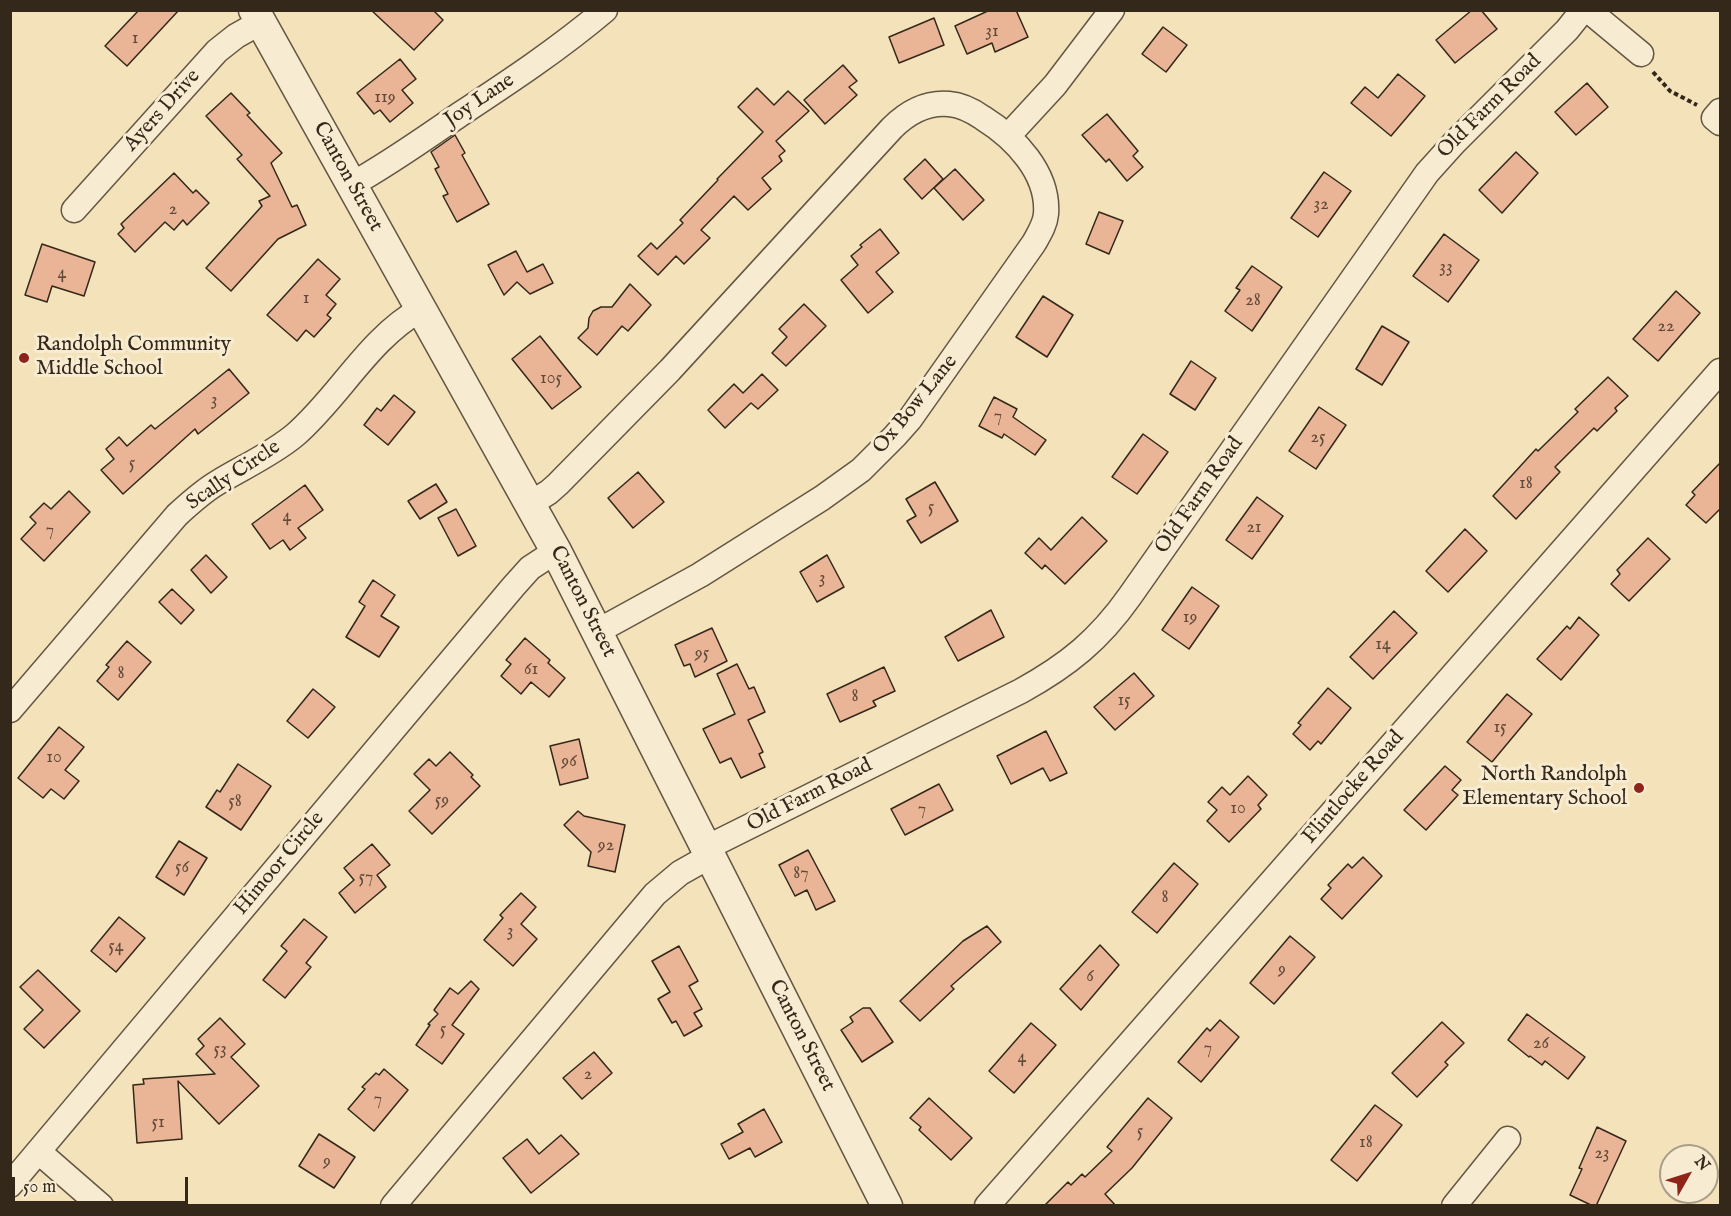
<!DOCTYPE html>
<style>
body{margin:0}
#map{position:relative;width:1731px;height:1216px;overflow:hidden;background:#f3e2ba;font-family:"IM FELL English",serif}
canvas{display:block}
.frame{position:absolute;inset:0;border:12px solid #34281a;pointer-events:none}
.north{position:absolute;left:1659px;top:1144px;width:60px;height:60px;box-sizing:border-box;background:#f7ecd2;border:2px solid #a99e88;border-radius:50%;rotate:51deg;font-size:16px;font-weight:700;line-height:24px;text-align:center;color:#34281a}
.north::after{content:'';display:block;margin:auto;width:21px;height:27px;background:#8f2418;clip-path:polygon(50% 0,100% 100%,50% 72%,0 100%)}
.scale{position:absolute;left:12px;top:1177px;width:176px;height:27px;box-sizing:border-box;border:3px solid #34281a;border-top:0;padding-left:8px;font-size:18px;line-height:21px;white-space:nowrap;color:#34281a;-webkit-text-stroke:4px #f7ecd2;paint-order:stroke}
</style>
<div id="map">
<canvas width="1731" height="1216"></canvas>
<div class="frame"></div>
<div class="north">N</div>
<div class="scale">50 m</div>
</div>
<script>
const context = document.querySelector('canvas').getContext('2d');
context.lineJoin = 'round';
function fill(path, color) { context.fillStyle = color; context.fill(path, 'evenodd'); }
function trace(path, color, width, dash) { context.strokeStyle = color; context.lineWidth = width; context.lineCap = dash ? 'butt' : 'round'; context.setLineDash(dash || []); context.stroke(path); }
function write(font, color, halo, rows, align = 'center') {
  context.font = font + ' "IM FELL English",serif'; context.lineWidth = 6; context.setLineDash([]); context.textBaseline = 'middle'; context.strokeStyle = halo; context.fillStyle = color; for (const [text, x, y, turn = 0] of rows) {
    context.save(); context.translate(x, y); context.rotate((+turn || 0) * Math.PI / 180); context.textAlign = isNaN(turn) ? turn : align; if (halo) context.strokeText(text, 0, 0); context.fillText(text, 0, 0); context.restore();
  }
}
const building = new Path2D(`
 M139 10H179L127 66 105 46Z
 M371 10H433L443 20 414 50Z
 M990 10H1016L1028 37 995 52 992 43 967 54 955 26Z
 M1472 10H1481L1497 29 1455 63 1436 40Z
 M934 18 944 45 899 63 889 37Z
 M1163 27 1187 45 1166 72 1142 54Z
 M400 59 416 79 402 90 413 103 390 122 380 110 374 114 357 93Z
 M843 65 857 81 849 87 857 95 825 124 804 100Z
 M1398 74 1425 96 1391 136 1351 103 1365 87 1378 98Z
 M1587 83 1608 107 1576 135 1555 112Z
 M757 88 774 105 788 91 809 111 776 141 785 151 779 156 782 161 762 178 771 189 748 210 734 196 701 230 710 238 684 264 676 256 658 275 638 256 651 243 657 249 683 223 680 220 718 180 717 179 763 132 738 107Z
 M231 93 250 113 247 115 282 153 271 163 292 207 297 205 306 225 278 239 231 291 206 268 262 206 259 201 270 196 237 159 242 155 206 116Z
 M1107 114 1138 151 1133 156 1143 167 1127 181 1109 159 1106 162 1082 135Z
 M455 135 465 153 462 155 489 204 457 222 443 196 448 194 435 169 439 167 431 152Z
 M1516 152 1538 173 1502 213 1479 190Z
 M925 159 943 179 922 199 904 179Z
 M955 169 984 200 963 220 934 188Z
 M1324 172 1351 191 1318 237 1291 218Z
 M174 173 193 193 196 190 209 203 187 225 183 220 174 230 165 222 135 252 118 234 124 228 121 224Z
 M1099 212 1123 221 1109 254 1086 244Z
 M880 229 899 253 876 272 893 292 868 313 841 280 858 265 851 256 862 247 860 245Z
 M1444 234 1479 260 1448 302 1413 276Z
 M42 244 95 262 84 296 52 286 47 302 25 295Z
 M516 251 527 272 543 264 553 283 530 294 517 282 504 295 488 265Z
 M318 259 340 279 326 295 336 304 327 315 331 318 314 337 306 330 297 341 267 315Z
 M1252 266 1282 287 1252 331 1225 311 1240 290 1236 288Z
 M630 284 651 305 628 331 622 326 597 355 578 338 588 328 589 318 593 311 601 307H612Z
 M1676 291 1700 313 1658 361 1633 339Z
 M1043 296 1073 315 1047 357 1016 337Z
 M804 304 826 326 786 366 772 353 787 337 779 329Z
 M1382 326 1409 342 1382 385 1356 369Z
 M540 336 581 387 552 409 512 359Z
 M1191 361 1216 378 1195 410 1170 394Z
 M229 369 249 393 198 434 195 429 123 494 101 470 114 459 106 449 119 437 127 446 151 425 155 429Z
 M762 374 778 390 758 409 751 403 725 428 708 410 734 384 743 393Z
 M1608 377 1628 396 1615 408 1617 411 1597 431 1594 428 1555 467 1560 472 1516 519 1493 496 1536 449 1538 451 1578 412 1575 409Z
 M394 395 415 412 388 445 364 425 377 408 381 411Z
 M994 397 1017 409 1013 417 1046 440 1035 455 1004 434 1002 438 979 426Z
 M1319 407 1346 425 1316 469 1289 451Z
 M1143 434 1168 452 1137 494 1112 477Z
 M1720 463V509L1706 523 1686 505 1695 495 1692 492Z
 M638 472 664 502 633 528 608 498Z
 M935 482 958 521 921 543 907 521 916 516 906 499Z
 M436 484 447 502 420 519 408 501Z
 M305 485 323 510 298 528 306 538 290 550 283 540 270 549 252 524Z
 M69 491 90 512 44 561 21 539 36 523 30 517 44 503 51 509Z
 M1257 497 1283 516 1252 559 1226 540Z
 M456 509 476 546 458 556 438 518Z
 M1082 517 1107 541 1065 584 1045 565 1042 569 1025 553 1039 538 1051 550Z
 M1465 529 1487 551 1448 592 1426 571Z
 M1648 538 1670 559 1629 601 1611 584 1620 574 1617 570Z
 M206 555 227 577 211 593 191 570Z
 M827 555 844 587 817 602 800 572Z
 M373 580 395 595 381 616 399 627 379 657 346 637 365 606 359 602Z
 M1192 587 1219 606 1189 649 1162 630Z
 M172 589 194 610 181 624 159 602Z
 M991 610 1004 637 958 661 945 637Z
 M1394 611 1417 633 1373 679 1350 657Z
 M1579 617 1599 635 1561 680 1537 659 1567 626 1570 629Z
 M712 628 727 661 695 677 690 664 684 666 675 645Z
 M525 638 550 660 548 663 565 678 549 697 531 682 521 694 501 676 511 664 506 660Z
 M127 641 151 662 118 700 97 681 109 667 106 665Z
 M737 664 749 689 754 687 765 712 748 720 763 752 759 754 765 767 741 778 731 758 720 763 703 729 735 714 717 674Z
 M884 667 895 691 873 701 876 706 840 722 827 694Z
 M1134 673 1154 696 1115 730 1094 707Z
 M1328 688 1351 708 1321 744 1318 741 1310 750 1293 734 1301 725 1298 723Z
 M313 689 335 707 308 738 287 721Z
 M1507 694 1532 714 1492 762 1467 742Z
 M59 727 84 747 65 770 79 781 64 799 51 789 43 798 18 778Z
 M1046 731 1067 773 1050 781 1043 768 1011 784 997 756Z
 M579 739 588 778 560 785 550 746Z
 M450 752 473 775 471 777 480 786 432 834 409 811 430 790 414 774 429 759 436 766Z
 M238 764 271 786 241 830 206 807 217 790 220 792Z
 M1445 766 1461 780 1452 790 1458 795 1426 830 1404 810Z
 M1248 776 1267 795 1258 805 1261 809 1229 842 1207 821 1217 810 1208 802 1222 787 1230 795Z
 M939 784 953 810 905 835 891 809Z
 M578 811 584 816 625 825 615 872 588 866 591 852 564 825Z
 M179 841 207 858 184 895 156 877Z
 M372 844 390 865 377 875 386 887 355 913 339 893 354 880 344 868Z
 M808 850 835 901 816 910 807 890 795 896 779 865Z
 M1363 857 1382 876 1342 919 1321 899 1331 888 1328 885 1348 864 1352 868Z
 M1174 863 1198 884 1157 933 1132 912Z
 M521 893 536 907 521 924 537 939 513 966 484 940 503 918 500 915Z
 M119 917 145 938 116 972 91 951Z
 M304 919 327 937 306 963 311 967 285 998 263 980 287 951 281 946Z
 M987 926 1001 942 951 986 954 989 920 1021 900 1001 963 941Z
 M1290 936 1315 957 1274 1004 1250 983Z
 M1100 945 1119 965 1081 1010 1060 989Z
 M679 946 698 981 689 986 702 1009 694 1013 702 1026 684 1036 676 1021 672 1023 658 999 670 992 652 961Z
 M38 970 80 1011 44 1048 24 1029 43 1010 20 987Z
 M471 981 479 989 452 1025 464 1034 442 1064 416 1045 430 1025 428 1024 438 1014 434 1010 450 988 458 994Z
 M863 1008H870L893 1042 862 1062 841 1030 853 1022 850 1017Z
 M1527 1014 1585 1057 1568 1079 1545 1061 1542 1065 1530 1056 1529 1057 1508 1040Z
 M220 1018 245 1044 231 1057 259 1086 219 1124 178 1081 182 1139 137 1143 133 1085 144 1084 143 1079 215 1074 196 1054 204 1046 198 1039Z
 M1220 1020 1239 1037 1201 1082 1178 1062 1207 1028 1210 1031Z
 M1442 1022 1464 1043 1445 1062 1448 1065 1417 1097 1392 1073Z
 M1031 1023 1056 1045 1014 1093 989 1071Z
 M594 1052 612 1073 582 1099 563 1078Z
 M384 1069 408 1090 374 1131 348 1109 365 1089 362 1087 376 1073 379 1075Z
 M929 1098 972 1138 951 1160 919 1130 921 1127 910 1118Z
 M1148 1098 1172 1118 1132 1168 1105 1194 1116 1206H1044L1068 1182 1071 1185 1082 1174 1085 1177 1112 1151 1107 1147Z
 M1375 1105 1402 1125 1357 1181 1331 1160Z
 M764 1109 782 1142 755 1157 750 1148 729 1159 721 1144 743 1132 738 1124Z
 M1597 1127 1626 1141 1596 1206H1593L1570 1195 1582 1169 1579 1168Z
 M319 1134 355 1157 334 1188 299 1166Z
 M561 1135 579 1154 531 1193 503 1158 527 1139 539 1154Z`);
fill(building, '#eab496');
trace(building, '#34281a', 1.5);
const minor = new Path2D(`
 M1588 10 1641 54
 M1720 111 1714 118 1720 123
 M1008 136 1055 85 1112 10
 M351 185C389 164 424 139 459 115 509 82 559 49 605 10
 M74 210 217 51 236 36 261 22
 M530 504 549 492 558 484 670 370 892 128C908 112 926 102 949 104 962 105 973 111 983 118 1015 138 1049 173 1046 214 1045 225 1039 234 1034 243L910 419 895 436 861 470 822 498 700 575 598 631
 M10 710 177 515C190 503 202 492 217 483 243 467 271 455 295 435 340 396 368 339 421 309
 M706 848 1021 691C1068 665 1099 640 1130 596L1427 173 1454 143 1567 30 1583 10
 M39 1152 101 1206
 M10 1185 513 587 530 568 556 551
 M393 1206 655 894 680 873 710 856
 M987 1206 1720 371
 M1454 1206 1508 1139`);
const tertiary = new Path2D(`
 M254 10 556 551 887 1206`);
trace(minor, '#645642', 27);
trace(tertiary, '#645642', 33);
trace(new Path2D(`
 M1653 72 1670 91 1697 105`), '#34281a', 4, [4.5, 3]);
trace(minor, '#f7ecd2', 24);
trace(tertiary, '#f7ecd2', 30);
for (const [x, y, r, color] of [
 [24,358,6,"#8f2418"],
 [1639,788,6,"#8f2418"]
]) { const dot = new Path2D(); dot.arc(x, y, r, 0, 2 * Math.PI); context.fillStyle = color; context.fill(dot); trace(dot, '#f7ecd2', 2); }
write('18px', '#624b39', null, [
 ["31",992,32],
 ["1",135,39],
 ["119",385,98],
 ["32",1321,205],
 ["2",173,210],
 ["33",1446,268],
 ["4",62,274],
 ["1",306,299],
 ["28",1253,301],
 ["22",1666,327],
 ["105",551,379],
 ["3",214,401],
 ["7",998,417],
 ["25",1318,438],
 ["5",132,464],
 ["18",1526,484],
 ["5",931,508],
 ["4",287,517],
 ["21",1254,528],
 ["7",50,531],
 ["3",822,579],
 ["19",1190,618],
 ["14",1383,645],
 ["95",702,654],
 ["61",531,670],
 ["8",121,674],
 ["8",855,697],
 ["15",1124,701],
 ["15",1500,728],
 ["10",54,758],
 ["96",569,762],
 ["59",442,801],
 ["58",235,802],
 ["10",1238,809],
 ["7",922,810],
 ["92",606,846],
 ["56",182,868],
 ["87",801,874],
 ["57",366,878],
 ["8",1165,898],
 ["3",510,932],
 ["54",116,947],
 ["9",1282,970],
 ["6",1090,977],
 ["5",443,1030],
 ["26",1541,1044],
 ["7",1208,1049],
 ["53",220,1050],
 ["4",1022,1058],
 ["2",588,1075],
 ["7",378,1100],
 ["51",158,1123],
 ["5",1140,1132],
 ["18",1366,1143],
 ["23",1602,1154],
 ["9",327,1162]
]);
write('21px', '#34281a', '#f7ecd2', [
 ["Joy Lane",480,101,-34],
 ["Old Farm Road",1490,107,-45],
 ["Ayers Drive",163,111,-48],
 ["Canton Street",347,177,61],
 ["Ox Bow Lane",916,405,-51],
 ["Scally Circle",234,476,-34],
 ["Old Farm Road",1200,496,-55],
 ["Canton Street",582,602,63],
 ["Flintlocke Road",1354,788,-49],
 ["Old Farm Road",810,796,-27],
 ["Himoor Circle",280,864,-50],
 ["Canton Street",801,1036,63]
]);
write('21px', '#34281a', '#f7ecd2', [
 ["Randolph Community",36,346],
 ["Middle School",36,370],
 ["North Randolph",1627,776,"right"],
 ["Elementary School",1627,800,"right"]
], 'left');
</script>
